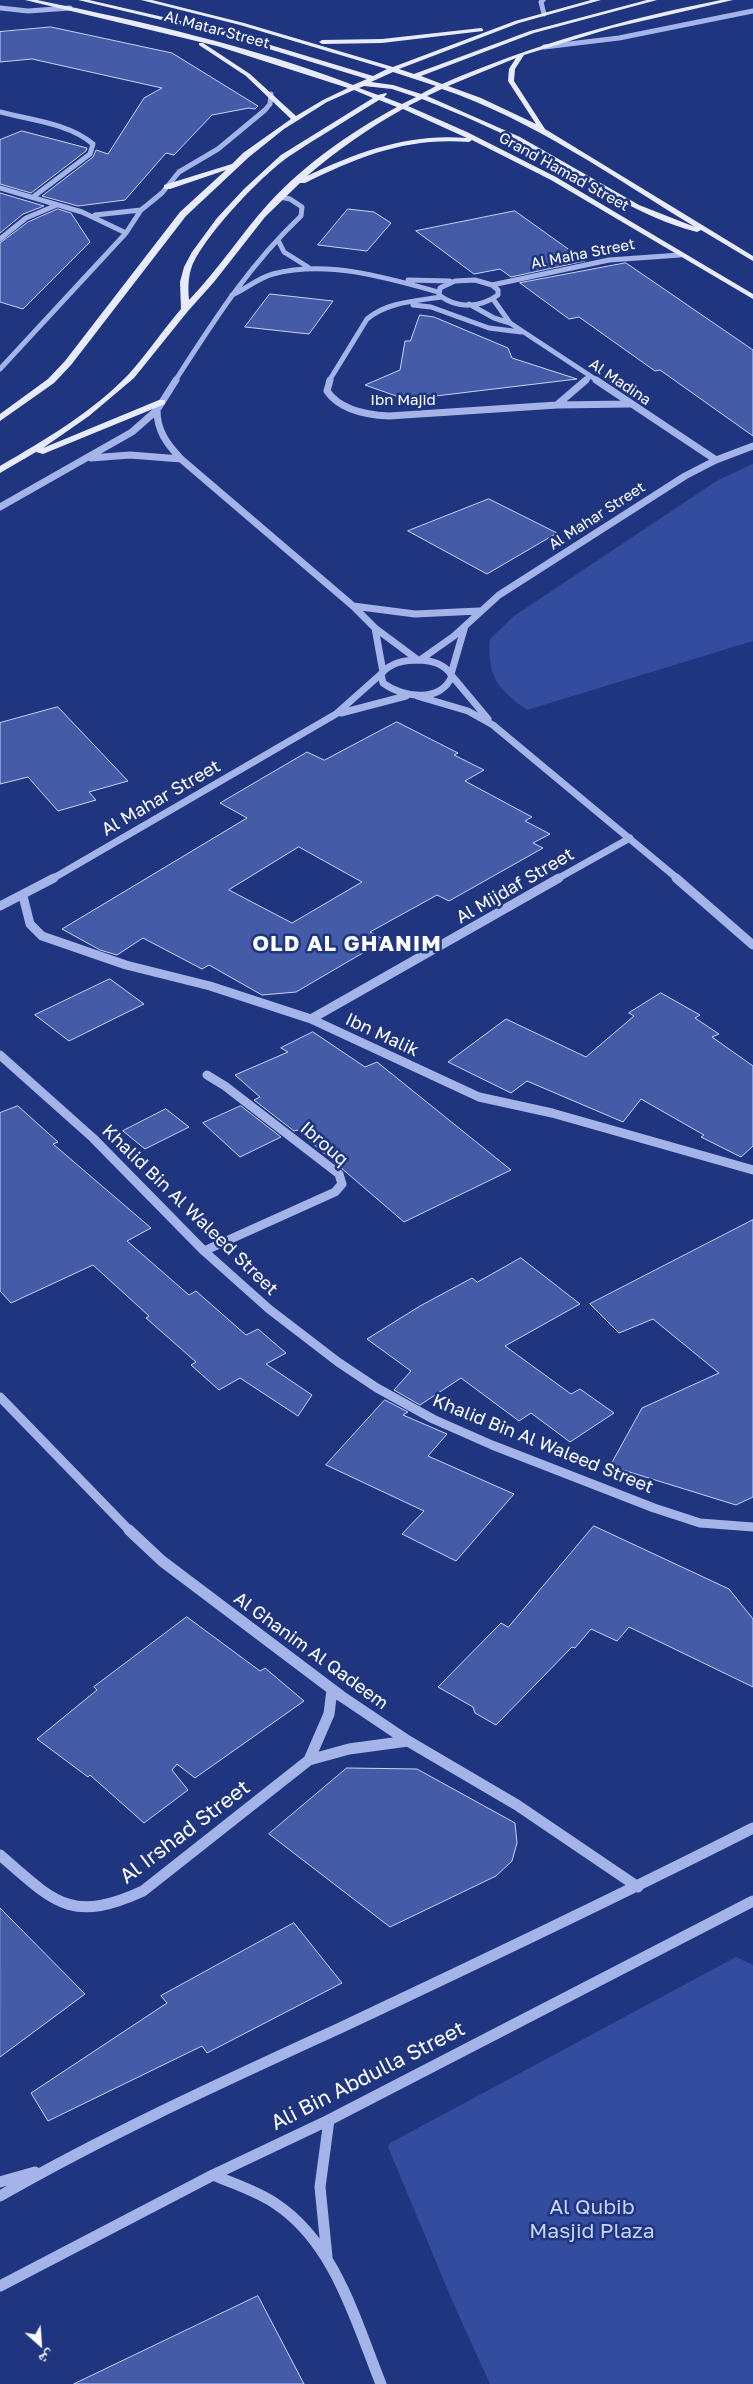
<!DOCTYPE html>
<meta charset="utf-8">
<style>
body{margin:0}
#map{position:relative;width:753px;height:2384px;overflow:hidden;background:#20357f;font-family:"Golos Text","Noto Naskh Arabic",sans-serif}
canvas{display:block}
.north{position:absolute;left:15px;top:2319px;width:50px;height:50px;-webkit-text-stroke:4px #20357f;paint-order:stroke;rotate:154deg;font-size:14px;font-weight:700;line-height:20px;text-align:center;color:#fff}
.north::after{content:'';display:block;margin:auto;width:18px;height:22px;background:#fff;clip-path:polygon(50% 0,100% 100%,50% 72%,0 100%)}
</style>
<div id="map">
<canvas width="753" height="2384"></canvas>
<div class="north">ش</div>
</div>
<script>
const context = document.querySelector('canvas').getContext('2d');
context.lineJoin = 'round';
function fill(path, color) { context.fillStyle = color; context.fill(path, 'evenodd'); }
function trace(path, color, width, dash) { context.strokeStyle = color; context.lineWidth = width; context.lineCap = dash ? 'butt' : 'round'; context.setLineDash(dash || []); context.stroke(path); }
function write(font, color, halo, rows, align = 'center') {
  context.font = font + ' "Golos Text",sans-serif'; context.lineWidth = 5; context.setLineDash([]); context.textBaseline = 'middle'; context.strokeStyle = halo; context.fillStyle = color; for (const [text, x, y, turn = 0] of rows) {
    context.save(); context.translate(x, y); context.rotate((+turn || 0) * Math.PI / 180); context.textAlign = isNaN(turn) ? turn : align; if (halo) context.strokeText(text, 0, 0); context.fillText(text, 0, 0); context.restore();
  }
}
fill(new Path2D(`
 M753 464V641L527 710C497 688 487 677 490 639L514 616 718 480Z
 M736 1957 753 1965V2384H490L452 2300 388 2147 390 2143Z`), '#334c9e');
const building = new Path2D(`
 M51 27 172 53 258 106 255 109 249 108 212 115 174 155 166 153 125 200 78 206 42 196 93 157 96 150 108 154 144 98 162 88 32 59 0 62V32Z
 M22 131 87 148 86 151 31 193 0 184V140Z
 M0 193 44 206 23 214 0 233Z
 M58 209 71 213 90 242 23 309 0 302V243L28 222Z
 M348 209 374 212 391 223 367 251 318 245Z
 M515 211 585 261 511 277 500 269 474 274 416 231Z
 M626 263 753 350V436L660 370 655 371 579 317 569 319 520 283Z
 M270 294 333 301 309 334 245 327Z
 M420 315 434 317 508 348 512 358 577 379 419 398 399 397 365 385 400 370 405 341H410Z
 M489 499 557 533 487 574 408 531Z
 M58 707 128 781 89 792 96 800 58 811 28 777 0 784V723Z
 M397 722 458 753 454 755 484 770 465 781 532 817 525 821 550 834 533 843 543 848 449 901 437 895 370 932 385 940 296 992 262 995 209 965 202 969 143 938 117 955 100 950 62 929 247 818 220 803 307 752 324 760ZM299 847 362 882 292 923 229 890Z
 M110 979 144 1004 69 1041 35 1015Z
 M661 993 700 1015 695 1018 719 1034 712 1037 753 1066V1146L741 1157 701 1137 704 1135 641 1099 623 1122 527 1081 511 1093 448 1062 506 1019 586 1057 634 1016 629 1013Z
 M313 1032 365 1067 377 1062 511 1170 404 1222 297 1130 294 1131 254 1100 260 1097 235 1075 288 1052 281 1048Z
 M18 1106 58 1142 53 1144 151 1228 127 1241 189 1295 196 1291 246 1335 258 1329 286 1353 266 1364 312 1395 298 1416 240 1378 219 1390 191 1365 196 1362 146 1318 149 1316 93 1265 11 1303 0 1291V1113Z
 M241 1106 281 1137 240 1157 203 1123Z
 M166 1109 189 1127 145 1149 123 1131Z
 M753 1220V1497L736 1505 610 1466 642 1408 719 1373 653 1319 619 1333 590 1304Z
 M521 1258 580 1304 505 1346 571 1394 580 1389 614 1413 570 1442 531 1413 519 1421 461 1378 420 1405 394 1390 411 1371 367 1339 420 1306 472 1278 477 1282Z
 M385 1400 408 1412 403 1415 447 1434 428 1456 514 1494 456 1561 402 1534 424 1511 326 1465Z
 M594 1526 729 1589 753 1619V1687L629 1627 617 1641 591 1629 575 1648 572 1647 496 1725 475 1713 473 1707 438 1687 501 1623 508 1627Z
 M187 1617 260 1671 265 1668 304 1701 195 1778 177 1764 172 1770 188 1790 144 1823 90 1775 88 1777 37 1739 97 1690 94 1687Z
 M347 1768 417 1769 515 1823 517 1843 512 1861 496 1876 390 1927 269 1834Z
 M0 1908 85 1994 0 2057Z
 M294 1923 342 1983 207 2053 202 2046 48 2121 31 2093 167 2003 161 1996Z
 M258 2296 304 2384H74Z`);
fill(building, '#445ba7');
trace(building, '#c8d3f6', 1);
trace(new Path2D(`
 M543 0 541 2 544 14
 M0 8 28 11 70 8
 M544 47 619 38 753 11
 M0 112C30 120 68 123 93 144L90 154 33 197
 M0 188 82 212 126 233
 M95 215 141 210
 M0 239 26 218 57 205
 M278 240 284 252 308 267
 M408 280 450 281
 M475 280 492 285 498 290V295C480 308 457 309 439 295L440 288 455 281Z
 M492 285 609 260 680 255
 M232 295C246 289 258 278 273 274 327 260 385 277 438 292
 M493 299 510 323
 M469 304 494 318 510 323 598 381
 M413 305 431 307 489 328 521 332
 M0 369 126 233 141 210 162 193 179 172 218 149 265 110 270 104 271 94
 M175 381C213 322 249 265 301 216L302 207 290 199 280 197
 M329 381 367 319C387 302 416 301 441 297
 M585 381 589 377`), '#a4b4e8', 5);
trace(new Path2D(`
 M330 380 327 391C340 410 367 415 389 416L557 405 630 404
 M596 380 716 460
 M558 404 586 380
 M157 410C157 431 167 444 181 459L353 606 375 628 418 660
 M91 458 130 455 181 459
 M0 507 132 432 157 410 176 380
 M353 606 415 614 479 611
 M375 628 383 672
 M420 660 454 636 499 595 685 476 716 460 753 446
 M420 660C433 661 445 664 452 676 441 703 403 698 383 683L381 674C391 662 405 660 420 660Z
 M451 674 465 626
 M452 676 488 719
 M417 696 468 711 493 725 678 879
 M341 713 406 696
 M52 879 336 714 381 674
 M557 879 630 838`), '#a4b4e8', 7);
trace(new Path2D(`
 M676 878 753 945
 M23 896 30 924 42 936 126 965 210 986 311 1019 479 1097 552 1113 753 1170
 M0 906 54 878
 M311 1019 559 878
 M0 1055 93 1138 204 1251 269 1309 338 1362 377 1388 433 1419 492 1445 654 1508 700 1523 753 1527
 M204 1251 335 1192 342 1184 339 1174 225 1086 207 1075
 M0 1397 130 1531`), '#a4b4e8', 9);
trace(new Path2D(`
 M129 1530 162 1561 341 1696 408 1741 517 1805 638 1887
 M309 1760 329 1714 332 1690
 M0 1855C54 1902 71 1924 143 1891L309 1760 349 1749 408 1741
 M213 2175C234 2184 257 2191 276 2204 335 2243 356 2322 381 2384
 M0 2182 35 2172
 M0 2196C110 2133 225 2081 340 2028 478 1963 617 1897 753 1828
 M327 2257 320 2187 329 2120
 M0 2286 213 2175 329 2120 753 1901`), '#a4b4e8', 11);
fill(new Path2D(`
 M25 0H37C144 22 251 46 353 85L367 79 220 34 78 0H89L224 31 373 76 387 69 240 25 141 0H152L244 23 393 67 515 21 591 0H601L519 23 399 69 414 74 530 31 647 0H657L534 33 421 76 442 84C532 45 624 19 721 0H733L612 28 524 55 515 69 514 81 545 129 753 256V261L701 230 697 232C639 217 591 183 540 153 502 132 462 115 422 99L408 106 467 132 556 177 753 294V299L551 180 472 140 469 142C407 137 360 156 305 183H300L265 217 214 282 188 311 134 378 89 416 43 448 159 400H165V404L43 454 36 452 0 473V466C45 440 92 412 128 375 147 354 163 330 181 309L180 282 184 267 192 252 217 218 244 189 281 155 373 98 354 90 327 102 284 129 249 157 186 216 71 365 54 383 0 421V414L48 379 65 361 180 212 226 170 170 189H164V185L232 164 243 153 291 119 246 76 199 45V43H203L250 74 296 116 323 100 348 88 217 46ZM516 58 509 69 508 81 536 124 481 98 448 86ZM393 72 436 86 421 94 393 85 371 82ZM364 86 392 89 416 97 402 104 384 97 387 94 386 93 378 95 359 88ZM442 89C533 120 613 177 695 227L639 205 520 137 427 96ZM379 100 397 107C351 132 305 164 269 203 241 234 218 270 189 300 188 288 188 277 192 266 205 235 260 177 288 157 318 137 349 119 379 100ZM403 109 467 138C410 133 359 151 307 176 337 150 369 128 403 109Z
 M481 28 483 29V31L382 43 322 44 319 42 322 40 382 39Z`), '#e7ebfd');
write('15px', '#fff', '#20357f', [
 ["Al Matar Street",217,30,15],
 ["Grand Hamad Street",564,172,29],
 ["Al Maha Street",583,254,-11],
 ["Al Madina",620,382,34],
 ["Ibn Majid",403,400],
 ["Al Mahar Street",597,516,-33]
]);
write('18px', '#fff', '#20357f', [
 ["Al Mahar Street",161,798,-30],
 ["Al Mijdaf Street",515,886,-30],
 ["Ibn Malik",382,1035,25],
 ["Ibrouq",324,1144,41],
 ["Khalid Bin Al Waleed Street",190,1210,44],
 ["Khalid Bin Al Waleed Street",543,1444,22],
 ["Al Ghanim Al Qadeem",311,1651,36]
]);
write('21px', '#fff', '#20357f', [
 ["Al Irshad Street",185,1832,-37],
 ["Ali Bin Abdulla Street",368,2076,-27]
]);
write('21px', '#c8d3f6', '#20357f', [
 ["Al Qubib",592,2207],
 ["Masjid Plaza",592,2231]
]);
context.letterSpacing = '1px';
write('bold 22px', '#fff', '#20357f', [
 ["OLD AL GHANIM",347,944]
]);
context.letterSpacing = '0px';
</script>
